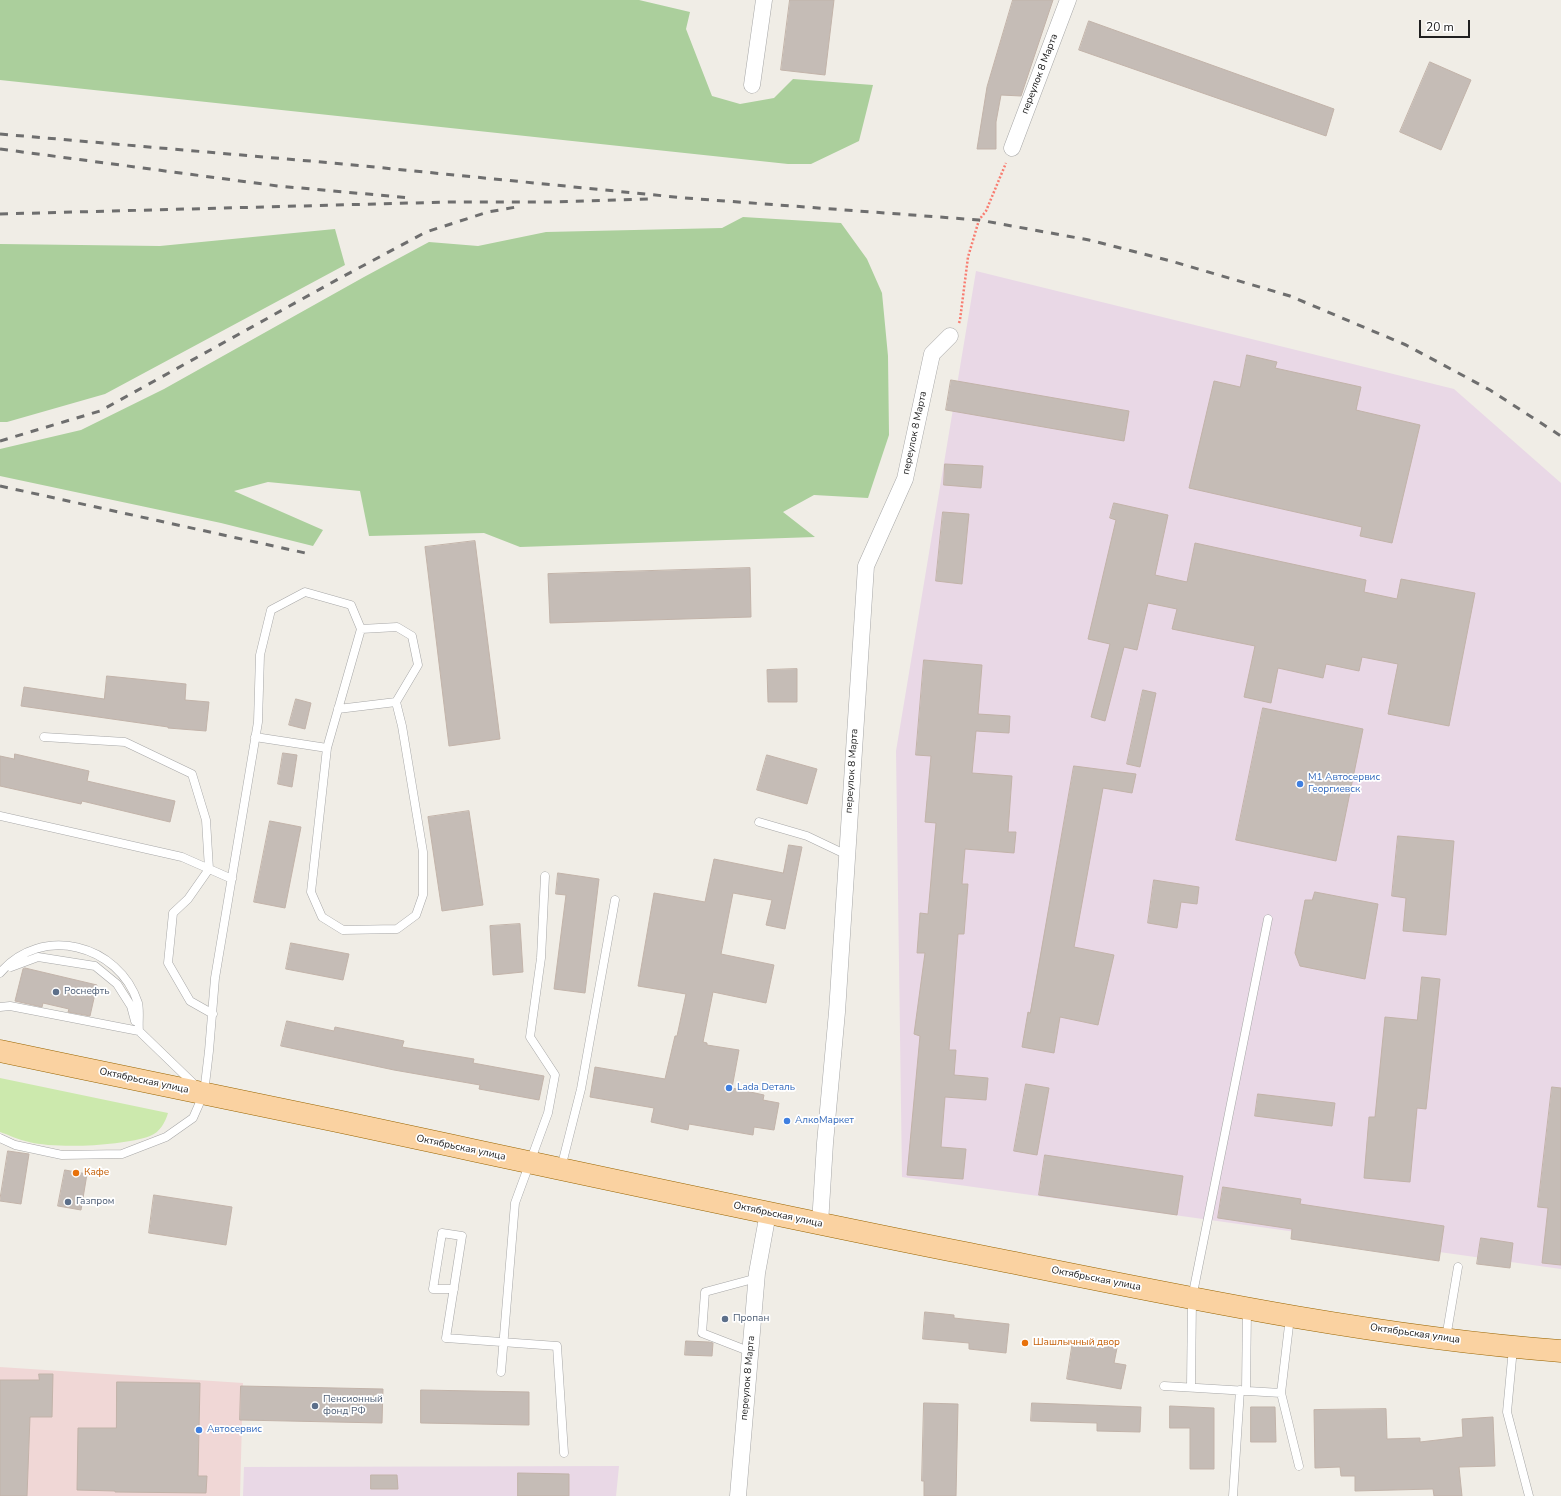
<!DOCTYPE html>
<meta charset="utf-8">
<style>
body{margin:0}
#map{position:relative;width:1561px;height:1496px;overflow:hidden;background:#f0ede6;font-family:"Nunito Sans",sans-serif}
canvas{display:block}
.scale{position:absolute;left:1419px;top:20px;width:51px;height:18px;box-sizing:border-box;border:2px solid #202020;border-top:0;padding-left:5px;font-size:12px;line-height:14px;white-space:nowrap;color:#202020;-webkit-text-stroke:3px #fff;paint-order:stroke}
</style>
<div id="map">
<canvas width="1561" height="1496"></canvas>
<div class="scale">20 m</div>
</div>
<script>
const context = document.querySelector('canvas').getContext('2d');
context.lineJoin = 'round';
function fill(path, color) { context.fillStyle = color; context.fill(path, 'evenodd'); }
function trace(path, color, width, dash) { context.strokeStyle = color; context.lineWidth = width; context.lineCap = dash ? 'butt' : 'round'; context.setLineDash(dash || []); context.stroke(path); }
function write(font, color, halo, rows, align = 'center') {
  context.font = font + ' "Nunito Sans",sans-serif'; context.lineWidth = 3.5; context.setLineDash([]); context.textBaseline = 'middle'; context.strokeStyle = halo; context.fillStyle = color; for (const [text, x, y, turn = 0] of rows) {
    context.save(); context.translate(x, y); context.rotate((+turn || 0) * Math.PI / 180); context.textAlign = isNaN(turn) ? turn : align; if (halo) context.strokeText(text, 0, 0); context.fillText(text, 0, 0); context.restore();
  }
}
fill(new Path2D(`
 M0 1367 243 1383 240 1496H0Z`), '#f0d7d6');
fill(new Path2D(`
 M976 271 1454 389 1561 483V1269L902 1177 896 751Z
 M619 1466 616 1496H243L244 1467Z`), '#e9d8e6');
fill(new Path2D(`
 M0 1078 168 1113C165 1123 160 1132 150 1136 123 1146 57 1149 29 1142 19 1140 9 1135 0 1132Z`), '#cce9ad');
fill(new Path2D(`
 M0 0H639L690 12 686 29 712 96 740 104 774 98 793 79 873 85 859 141 811 164H788L0 80Z
 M743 217 841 223 867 259 882 293 888 356 889 435 868 498 814 495 783 512 815 537 520 547 484 533 369 536 360 491 268 482 234 491 323 530 313 546 221 523 0 476V449L81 430 164 389 364 277 429 242 478 246 546 232 722 228Z
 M335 229 345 265 105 394 7 422H0V244L160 246Z`), '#abcf9c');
const building = new Path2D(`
 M790 0H834L825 75 781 70Z
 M1013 0H1053L1021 96 1001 95 996 122V149H977L987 87Z
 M1089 21 1334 109 1326 136 1079 50Z
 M1430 62 1471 80 1441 150 1400 132Z
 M1247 355 1277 362 1275 368 1361 387 1356 410 1420 425 1392 543 1360 536 1362 527 1189 488 1214 381 1240 387Z
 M951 380 1129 411 1124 441 946 410Z
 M945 464 983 466 981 488 944 485Z
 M1114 503 1168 515 1155 575 1187 582 1195 543 1366 580 1364 592 1397 599 1401 579 1475 593 1449 726 1388 714 1398 664 1362 657 1359 671 1326 664 1323 678 1278 668 1271 703 1244 697 1255 646 1172 629 1177 609 1148 603 1137 650 1124 647 1105 721 1091 717 1110 644 1088 639 1116 520 1110 518Z
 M943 512 969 514 962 584 936 581Z
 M475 541 500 739 449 746 425 547Z
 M750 568 751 617 550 623 548 574Z
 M924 660 982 665 978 714 1010 716 1009 733 976 731 972 773 1012 776 1008 832H1016L1014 853 965 849 962 884H968L964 934H958L949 1050H956L954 1075 988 1078 986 1100 945 1097 941 1147 966 1149 963 1179 907 1175 920 1036 914 1034 925 953H917L920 913 928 914 936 823 925 822 931 756 916 755Z
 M797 669V702H768L767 670Z
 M107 676 186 684 185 700 209 702 206 731 168 728V727L21 706 24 687 104 699Z
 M1143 690 1156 693 1140 767 1127 764Z
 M296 699 311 703 305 729 289 725Z
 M1263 708 1363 729 1336 861 1236 840Z
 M283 753 297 755 292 787 278 784Z
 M15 754 89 771 87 781 175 801 170 822 82 801 81 804 0 786V756L14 759Z
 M767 755 817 769 807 804 757 790Z
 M1074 766 1136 774 1132 793 1103 788 1074 947 1114 955 1098 1025 1060 1017 1054 1053 1022 1047 1028 1012 1030 1013Z
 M469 811 483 905 442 911 428 817Z
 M270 821 301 827 285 908 254 902Z
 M1398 836 1454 841 1446 935 1403 931 1406 898 1392 896Z
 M789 845 802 847 785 929 766 925 772 900 733 893 721 954 774 965 766 1003 713 992 703 1042 707 1043V1045L739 1050 732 1088 764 1095 763 1100 779 1103 774 1130 754 1127 753 1135 689 1124 688 1130 651 1122 654 1108 590 1097 595 1067 665 1079 675 1036H677L686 994 638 986 654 893 705 902 714 859 783 873Z
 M558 873 599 879 585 993 554 989 566 895 556 894Z
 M1154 880 1199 887 1197 904 1181 902 1177 928 1148 923Z
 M1315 892 1378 904 1365 979 1300 966 1295 953 1305 900H1312Z
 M520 924 523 972 493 975 490 926Z
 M291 943 349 954 343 980 286 969Z
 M25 968 97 985 90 1016 68 1012 69 1009 43 1003 42 1007 15 1001 23 969Z
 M1422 977 1440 979 1426 1109 1417 1108 1410 1182 1364 1178 1369 1117H1375L1385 1017 1417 1020Z
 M287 1021 334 1031 335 1027 404 1041 402 1047 474 1059 473 1063 544 1076 539 1100 479 1089 480 1085 394 1070 281 1046Z
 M1026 1084 1049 1088 1037 1155 1014 1151Z
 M1552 1087 1561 1088V1265L1542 1263 1548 1208 1538 1207Z
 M1258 1094 1335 1103 1332 1126 1255 1116Z
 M8 1151 29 1154 21 1204 0 1201Z
 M1045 1155 1183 1176 1177 1215 1039 1195Z
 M65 1170 87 1174 81 1210 58 1206Z
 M1223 1187 1301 1199 1300 1204 1444 1226 1439 1261 1291 1239 1292 1229 1218 1218Z
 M154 1195 232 1207 226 1245 149 1233Z
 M1481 1238 1513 1243 1510 1268 1477 1264Z
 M925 1312 954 1315V1318L1009 1324 1006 1353 969 1349V1343L923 1339Z
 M686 1341 709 1342 713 1343 712 1356 685 1355Z
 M1073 1341 1117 1348 1114 1363 1126 1365 1121 1389 1067 1379Z
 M39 1374H53L52 1417H30L27 1496H0V1380H39Z
 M117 1382 200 1383 198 1476H207L206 1493 115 1492V1491L77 1490 78 1428H116Z
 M241 1386 383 1389 382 1423 240 1420Z
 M421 1390 529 1392V1425L421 1423Z
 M924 1403 958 1404 956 1496H924V1481H922Z
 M1032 1403 1141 1407 1140 1432 1097 1431V1423L1031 1421Z
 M1170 1406 1214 1408V1469H1190V1428H1170Z
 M1251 1407H1275L1276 1442H1251Z
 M1386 1409 1387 1439 1420 1438V1442L1463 1437 1462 1419 1493 1417 1495 1466 1459 1467 1462 1496H1434L1433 1489 1355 1491V1476H1341L1340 1467 1315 1468 1314 1410Z
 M518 1473 569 1474V1496H518Z
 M371 1475H397L398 1489H371Z`);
fill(building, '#c5bcb6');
trace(building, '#c2b3a9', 1);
const lane = new Path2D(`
 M338 709 396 702
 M44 737 125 742 192 774 206 820 209 869 188 899 173 913 168 963 190 1001 213 1014
 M255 737 327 748
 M0 816 182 857 232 879
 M759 822 807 836 847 855
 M11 967 38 957 95 966 117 984 131 1006 135 1021
 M0 973C41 924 119 944 138 1003 140 1011 138 1023 139 1031
 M0 1007 10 1006 139 1031 196 1086
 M0 1138 15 1145 62 1155 122 1154 166 1137 193 1118 204 1093 209 1051 215 978 258 722 260 655 271 610 305 592 351 605 361 629 327 748 311 892 322 917 343 930 397 929 416 915 423 895V852L402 726 396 702 418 665 412 636 397 627 361 629
 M561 1168 581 1089 615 900
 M454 1289H433L442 1233 462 1236 446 1338 557 1346 564 1453
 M1290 1317 1281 1393 1299 1466
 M1446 1338 1458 1267
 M1513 1348 1507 1412 1529 1496
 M751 1352 702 1333 705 1292 757 1278
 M501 1372 515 1203 548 1113 555 1075 530 1037 541 958 545 876
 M1164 1386 1281 1393
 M1191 1387 1192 1298 1268 919
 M1246 1390 1247 1309
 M1233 1496 1240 1390`);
const street = new Path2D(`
 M752 85 764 0
 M1012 148 1068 0
 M820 1224 825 1143 837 1012 866 566 905 479 932 354 950 336
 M738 1496 757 1273 768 1213`);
const primary = new Path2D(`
 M0 1051C112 1075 224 1097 337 1121 548 1166 758 1212 970 1254 1165 1293 1362 1336 1561 1351`);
trace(lane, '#a7a7a7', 9);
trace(street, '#a7a7a7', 17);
trace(primary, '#996502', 23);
trace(new Path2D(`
 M959 323 960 320 968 257 979 220 986 211 1006 163`), '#f87c70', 2.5, [2, 2]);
trace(lane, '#fff', 8);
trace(street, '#fff', 16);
trace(primary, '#fad2a1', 22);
trace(new Path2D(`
 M0 134 344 164 685 198 979 220 1089 240 1171 261 1290 296 1406 345 1490 390 1561 436
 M0 149 278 186 411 198
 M0 214 450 202H549L649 199
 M0 441 100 411 342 277 426 232 488 212 522 206
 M0 486 310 554`), '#6e6e6e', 3, [8, 8]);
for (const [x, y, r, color] of [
 [1300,784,4,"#3f7fe0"],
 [56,992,4,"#5c6f8a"],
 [729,1088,4,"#3f7fe0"],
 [787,1121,4,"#3f7fe0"],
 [76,1173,4,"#e8710a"],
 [68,1202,4,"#5c6f8a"],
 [725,1319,4,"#5c6f8a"],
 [1025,1343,4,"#e8710a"],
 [315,1406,4,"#5c6f8a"],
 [199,1430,4,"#3f7fe0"]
]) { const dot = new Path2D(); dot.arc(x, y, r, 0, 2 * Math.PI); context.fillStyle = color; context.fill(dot); trace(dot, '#fff', 1.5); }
write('10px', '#202020', '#fff', [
 ["переулок 8 Марта",1040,74,-69],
 ["переулок 8 Марта",915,433,-78],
 ["переулок 8 Марта",852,771,-86],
 ["Октябрьская улица",144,1081,12],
 ["Октябрьская улица",461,1148,12],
 ["Октябрьская улица",778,1215,12],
 ["Октябрьская улица",1096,1279,11],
 ["Октябрьская улица",1415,1334,8],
 ["переулок 8 Марта",748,1378,-85]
]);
write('10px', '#366cbe', '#fff', [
 ["М1 Автосервис",1308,778],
 ["Георгиевск",1308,790],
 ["Lada Dеталь",737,1088],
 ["АлкоМаркет",795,1121],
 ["Автосервис",207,1430]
], 'left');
write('10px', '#4e5e75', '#fff', [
 ["Роснефть",64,992],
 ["Газпром",76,1202],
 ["Пропан",733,1319],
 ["Пенсионный",323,1400],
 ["фонд РФ",323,1412]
], 'left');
write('10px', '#c56008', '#fff', [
 ["Кафе",84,1173],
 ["Шашлычный двор",1033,1343]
], 'left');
</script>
